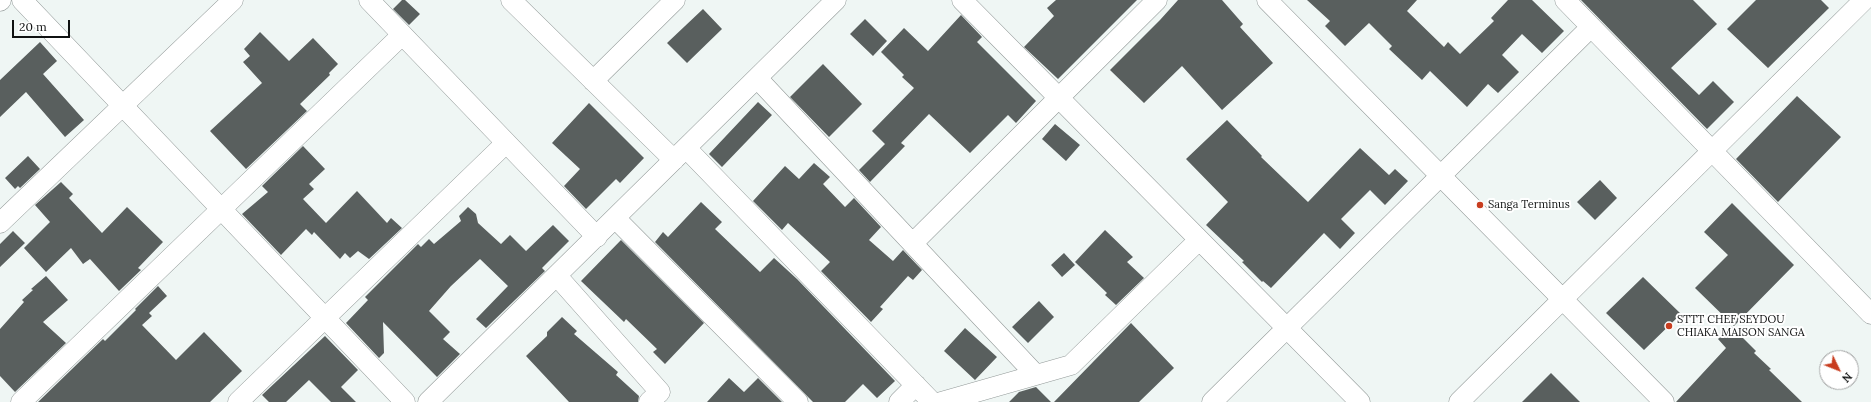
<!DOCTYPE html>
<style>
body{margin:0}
#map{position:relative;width:1871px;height:402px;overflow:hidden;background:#eff6f4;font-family:Lora,serif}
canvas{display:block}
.north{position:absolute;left:1819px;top:350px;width:40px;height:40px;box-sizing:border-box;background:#fff;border:1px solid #9fa0a0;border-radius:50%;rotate:133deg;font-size:11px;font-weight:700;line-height:16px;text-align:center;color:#0f1111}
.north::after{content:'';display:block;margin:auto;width:14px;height:18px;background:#c83d1f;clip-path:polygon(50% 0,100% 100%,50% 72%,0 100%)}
.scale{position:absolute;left:12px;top:20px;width:58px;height:18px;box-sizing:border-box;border:2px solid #0f1111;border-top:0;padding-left:5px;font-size:12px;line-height:14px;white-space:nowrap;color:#0f1111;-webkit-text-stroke:3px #fff;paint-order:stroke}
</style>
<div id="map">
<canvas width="1871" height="402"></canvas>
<div class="north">N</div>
<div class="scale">20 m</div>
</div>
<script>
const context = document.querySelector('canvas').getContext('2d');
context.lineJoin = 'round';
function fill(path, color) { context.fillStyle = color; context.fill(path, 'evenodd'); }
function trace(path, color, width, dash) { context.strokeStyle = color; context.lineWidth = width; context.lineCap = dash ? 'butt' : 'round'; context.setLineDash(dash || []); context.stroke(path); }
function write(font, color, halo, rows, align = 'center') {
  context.font = font + ' Lora,serif'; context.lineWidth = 4; context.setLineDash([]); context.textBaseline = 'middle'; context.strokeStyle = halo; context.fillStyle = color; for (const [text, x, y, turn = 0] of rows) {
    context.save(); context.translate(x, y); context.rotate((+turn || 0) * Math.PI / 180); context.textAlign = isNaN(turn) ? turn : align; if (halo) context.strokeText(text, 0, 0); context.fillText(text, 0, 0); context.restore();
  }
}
fill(new Path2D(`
 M402 0H405L420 14 409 25 393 9Z
 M1056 0H1137L1058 79 1024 47 1054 16 1047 8Z
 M1178 0H1222L1243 24 1240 27 1273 63 1222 110 1182 66 1144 103 1110 70 1160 20Z
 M1307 0H1417L1407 11 1444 47 1448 42 1460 54 1494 21 1491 18 1508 0H1532L1564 31 1542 53 1522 34 1502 55 1519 72 1498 93 1488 84 1467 107 1430 71 1422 80 1389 49 1392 46 1369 23 1345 46 1325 26 1330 21Z
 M1581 0H1693L1717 24 1671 68 1699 95 1713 81 1734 102 1707 129Z
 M1756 0H1821L1829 8 1768 68 1727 29Z
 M703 9 722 29 687 63 667 43Z
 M961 15 982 37 977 42 1036 101 1016 123 1008 115 970 153 929 114 901 143 905 146 870 182 859 170 885 144 872 131 914 88 902 77 904 75 881 52 904 28 928 51Z
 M865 19 887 41 873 56 850 34Z
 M260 32 289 61 313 38 338 64 329 73 330 75 300 104 307 111 246 169 210 131 262 83 243 62 250 56 244 49Z
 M40 42 57 61 43 74 84 120 65 137 26 92 0 117V80Z
 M823 64 862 104 829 137 790 97Z
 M1797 96 1841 137 1778 202 1736 159Z
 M758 102 772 115 722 167 709 154Z
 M589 103 644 158 620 183 616 179 586 209 564 186 580 169 552 143Z
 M1227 120 1262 156 1261 157 1308 202 1360 148 1389 175 1395 169 1408 181 1385 205 1370 190 1341 219 1355 233 1340 249 1324 233 1271 288 1263 281 1262 282 1242 262 1244 261 1206 225 1228 202 1186 159Z
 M1055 124 1080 145 1066 161 1042 139Z
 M303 146 325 169 309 184 314 189 303 199 326 223 357 191 387 223 391 218 402 228 369 259 358 251 350 258 345 253 340 259 314 232 312 235 306 229 281 255 242 214 268 192 262 186Z
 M28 156 40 169 20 188 18 186 15 189 5 178Z
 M814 163 830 177 823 184 845 207 854 198 881 227 869 240 893 261 903 250 922 270 913 280 908 276 880 307 883 309 871 322 821 271 830 262 788 223 782 230 753 201 785 166 799 179Z
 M1600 180 1617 198 1595 220 1577 202Z
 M61 182 73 194 69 198 102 233 127 207 163 242 138 268 141 270 119 291 90 259 83 264 71 248 46 272 24 248 50 222 35 205Z
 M701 202 722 222 715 229 760 272 774 258 797 279 895 381 877 398 863 384 845 402H813L655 242 663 232 668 237Z
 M1732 203 1794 265 1734 326 1695 288 1728 255 1704 232Z
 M468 207 476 214 478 223 501 244 510 235 526 251 553 225 569 241 542 268 545 271 486 328 476 319 508 286 480 259 451 286 429 311 450 332 443 339 460 354 437 377 383 322 384 353 379 358 346 323 368 300 365 297 418 244 421 247 429 239 434 244 461 221 459 216Z
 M1105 230 1133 257 1127 262 1144 278 1116 305 1105 295 1107 293 1075 262Z
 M13 231 25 243 0 267V244Z
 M621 240 704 323 665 364 653 352 657 349 626 319 624 322 581 281Z
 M1064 253 1075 265 1062 277 1051 265Z
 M46 276 68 300 43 322 66 343 15 392 0 376V329L24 302 22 300 33 290 31 289Z
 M1643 277 1681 314 1644 350 1606 313Z
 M158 286 167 296 149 313 152 316 142 325 176 360 204 332 242 371 210 402H38L103 339 105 341 136 310 135 309Z
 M1039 301 1054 317 1028 343 1012 327Z
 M562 317 577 331 574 334 618 372 616 375 639 396 638 402H569L526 356 547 336V332Z
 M1131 323 1174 368 1139 402H1054Z
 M1731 326 1756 351 1754 353 1771 369 1769 370 1802 402H1676L1726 348 1718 339Z
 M965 328 997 357 975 380 944 351Z
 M325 336 358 370 341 387 356 402H331L309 380 286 402H269L262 395Z
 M1551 373 1580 402H1522Z
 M729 378 744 392 758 378 782 402H707Z
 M1036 387 1051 402H1009L1019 392Z`), '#595f5e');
const minor = new Path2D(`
 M22 0 405 402
 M369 0 597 237
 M511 0 674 160
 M962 0 1360 402
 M1267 0 1664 402
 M1565 0 1871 314
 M0 1 1 0
 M757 78 1036 375
 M593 81 675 0
 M686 148 932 402
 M615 218 798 402
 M0 223 233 0
 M913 243 1157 0
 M557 276 660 392 649 402
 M21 402 402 35
 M238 402 506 143
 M428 402 836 0
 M899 402 916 385
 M941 402 1071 365 1199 240
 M1212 402 1591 27
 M1459 402 1864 0`);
trace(minor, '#939a99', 21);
trace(minor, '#fff', 20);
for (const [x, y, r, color] of [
 [1480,205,4,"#c83d1f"],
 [1669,326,4,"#c83d1f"]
]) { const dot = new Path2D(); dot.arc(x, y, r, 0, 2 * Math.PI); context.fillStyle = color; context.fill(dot); trace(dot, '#fff', 1.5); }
write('11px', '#0f1111', '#fff', [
 ["Sanga Terminus",1488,205],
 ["STTT CHEF SEYDOU",1677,320],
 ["CHIAKA MAISON SANGA",1677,333]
], 'left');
</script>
